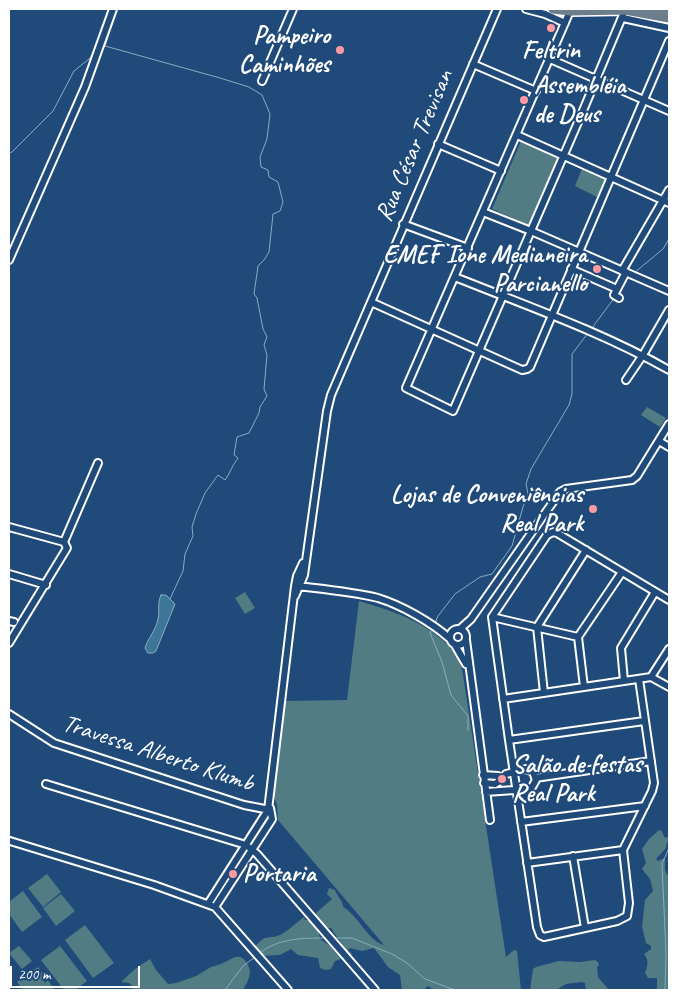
<!DOCTYPE html>
<meta charset="utf-8">
<style>
body{margin:0}
#map{position:relative;width:678px;height:999px;overflow:hidden;background:#1f4a7a;font-family:Caveat,sans-serif}
canvas{display:block}
.frame{position:absolute;inset:0;border:10px solid #fff;pointer-events:none}
.scale{position:absolute;left:10px;top:966px;width:130px;height:22px;box-sizing:border-box;border:2px solid #fff;border-top:0;padding-left:6px;font-size:15px;line-height:18px;white-space:nowrap;color:#fff;-webkit-text-stroke:4px #1f4a7a;paint-order:stroke}
</style>
<div id="map">
<canvas width="678" height="999"></canvas>
<div class="frame"></div>
<div class="scale">200 m</div>
</div>
<script>
const context = document.querySelector('canvas').getContext('2d');
context.lineJoin = 'round';
function fill(path, color) { context.fillStyle = color; context.fill(path, 'evenodd'); }
function trace(path, color, width, dash) { context.strokeStyle = color; context.lineWidth = width; context.lineCap = dash ? 'butt' : 'round'; context.setLineDash(dash || []); context.stroke(path); }
function write(font, color, halo, rows, align = 'center') {
  context.font = font + ' Caveat,sans-serif'; context.lineWidth = 4; context.setLineDash([]); context.textBaseline = 'middle'; context.strokeStyle = halo; context.fillStyle = color; for (const [text, x, y, turn = 0] of rows) {
    context.save(); context.translate(x, y); context.rotate((+turn || 0) * Math.PI / 180); context.textAlign = isNaN(turn) ? turn : align; if (halo) context.strokeText(text, 0, 0); context.fillText(text, 0, 0); context.restore();
  }
}
fill(new Path2D(`
 M521 141 559 159 529 225 492 209Z
 M583 166 607 176 597 197 575 186Z
 M647 407 666 418 660 427 641 415Z
 M245 592 255 608 245 614 235 598Z
 M359 601C394 611 435 625 457 656 460 661 462 669 463 675L506 957 514 950 517 951 521 990H434L428 986 423 990H402L400 975 388 967 374 948 362 951 350 948 348 950 352 954 350 956 331 928 323 929 319 933 320 939 330 946 341 959 335 961 331 969 325 970 320 968 318 958 298 955 291 949 280 955 258 956 255 947C266 933 267 940 280 935 288 931 296 923 304 917L305 920H312L317 912 332 899 327 894 329 888 335 890C337 896 343 901 343 907 357 914 370 943 384 945L278 820 277 805 273 794 284 701 347 700Z
 M659 830 662 831 664 837 669 838V843L667 842 666 848 656 859 658 861 664 858 665 860V870L669 878V990H657V978H648L645 973C648 965 649 960 644 954L651 949V946L646 943 642 927 645 900 653 891 650 879 642 869 646 863 642 849 649 839Z
 M47 874 61 892 43 907 28 888Z
 M23 891 42 917 22 932 9 914V902Z
 M61 894 75 911 56 926 43 908Z
 M85 925 114 963 93 978 65 940Z
 M19 946 32 961 22 969 9 953Z
 M60 946 87 981 75 990H64L41 960Z
 M235 957C240 956 243 957 246 962 254 972 248 981 243 990H132L133 987 129 983 121 982 135 969 150 959 156 970 168 984 176 983 196 976 211 967 221 964Z
 M595 960 598 962 599 965 597 967 598 977 609 990H586L585 983 582 982 566 984 556 990H530L533 969 536 967 559 961 580 962Z
 M38 967 55 990H23L17 982Z`), '#517c83');
const water = new Path2D(`
 M161 595H166L175 604 156 651 153 653H148L145 648C148 638 156 630 158 619 160 611 157 603 161 595Z`);
fill(water, '#3d7697');
trace(water, '#8badc1', 1);
trace(new Path2D(`
 M105 46 220 78 249 87 262 95 270 114 267 139 260 157 261 167 268 170 269 177 278 182 283 202 280 211 273 214 269 252 264 260 258 266 254 294 257 298 263 329 267 337 264 345 267 355 264 389 267 396 260 407 259 413 249 433 237 437 234 455 238 458C232 465 230 474 225 480L218 475 205 493 196 514 192 527 193 536 185 554 183 571 170 599
 M103 48 105 46 117 9
 M9 153 12 152 53 111 74 71 94 55
 M634 273 663 249 669 239
 M621 288 629 277
 M592 328 615 297
 M435 623 438 616 455 594 480 577 492 574 512 546 523 507 528 494 526 484 531 469 569 405 572 394V354L588 333
 M432 629 430 633 442 662 451 695 468 716V730
 M335 938H352L392 954 407 963 425 979 455 990
 M260 953C278 938 304 938 326 938
 M225 990 243 966 255 957
 M665 990 666 953 662 864 669 848`), '#8badc1', 1);
trace(new Path2D(`
 M498 782H507`), '#41658e', 6, [6, 3]);
const minor = new Path2D(`
 M526 9 545 14 565 23
 M570 11 406 388 453 411 582 113 625 10
 M623 18 669 28
 M550 59 669 111
 M473 64 536 91
 M262 81 293 9
 M517 135 669 203
 M438 144 501 171
 M483 212 531 231 669 291
 M403 224 468 248
 M9 260 85 87 113 9
 M571 269 617 289
 M622 271 669 190
 M455 277C527 306 602 332 669 370
 M619 298 614 295 626 272
 M371 302 522 370 527 369 530 367 669 41
 M626 380 643 355 669 310
 M659 441 669 447
 M9 527 64 542 67 548 9 643
 M64 542 98 463
 M9 574 46 585
 M297 586C322 589 354 592 378 598 401 605 431 622 449 638
 M295 596 304 575 327 411 331 395 497 9
 M492 617 578 637
 M9 621 14 622
 M450 637a8 8 0 1 1 16 0a8 8 0 1 1-16 0Z
 M460 629 471 619 560 492 566 489 632 480 637 476 669 424
 M466 640 490 820
 M455 645 466 664
 M651 677 669 649
 M639 679 654 783 652 791 623 850 629 903 627 916 617 921 544 937 540 935 537 927 509 740 492 617 547 535 553 532 557 533 669 600
 M624 681 621 648 655 592
 M584 687 578 637 622 572
 M544 693 537 627 586 550
 M503 699 651 677 669 687
 M9 714 54 743 244 805 270 810
 M509 740 644 721
 M483 775 498 776
 M535 778 651 761
 M484 783 495 784 498 782
 M46 784 246 845 257 854 375 990
 M486 792 528 789 532 787 536 780 533 772 526 769 506 774
 M521 822 645 806
 M10 841 154 885 215 907 288 990
 M573 856 585 928
 M527 863 623 850
 M208 904 268 810 295 586 297 576 303 563
 M215 907 272 819 270 808`);
const highway = new Path2D(`
 M553 9 570 11 625 10 669 18
 M656 9 669 12`);
trace(minor, '#fff', 10);
trace(highway, '#fff', 12);
trace(minor, '#1f4a7a', 6);
trace(highway, '#6c7d8c', 9);
for (const [x, y, r, color] of [
 [551,28,5,"#ff9aa2"],
 [340,50,5,"#ff9aa2"],
 [524,100,5,"#ff9aa2"],
 [597,269,5,"#ff9aa2"],
 [593,509,5,"#ff9aa2"],
 [502,779,5,"#ff9aa2"],
 [233,874,5,"#ff9aa2"]
]) { const dot = new Path2D(); dot.arc(x, y, r, 0, 2 * Math.PI); context.fillStyle = color; context.fill(dot); trace(dot, '#1f4a7a', 2); }
write('bold 25px', '#fff', '#1f4a7a', [
 ["Pampeiro",330,36],
 ["Caminhões",330,65],
 ["Feltrin",551,51,"center"],
 ["Assembléia",534,86,"left"],
 ["de Deus",534,115,"left"],
 ["EMEF Ione Medianeira",587,255],
 ["Parcianello",587,284],
 ["Lojas de Conveniências",583,495],
 ["Real Park",583,524],
 ["Salão de festas",512,765,"left"],
 ["Real Park",512,794,"left"],
 ["Portaria",243,874,"left"]
], 'right');
write('25px', '#fff', '#1f4a7a', [
 ["Rua César Trevisan",415,146,-67],
 ["Travessa Alberto Klumb",158,754,18]
]);
</script>
